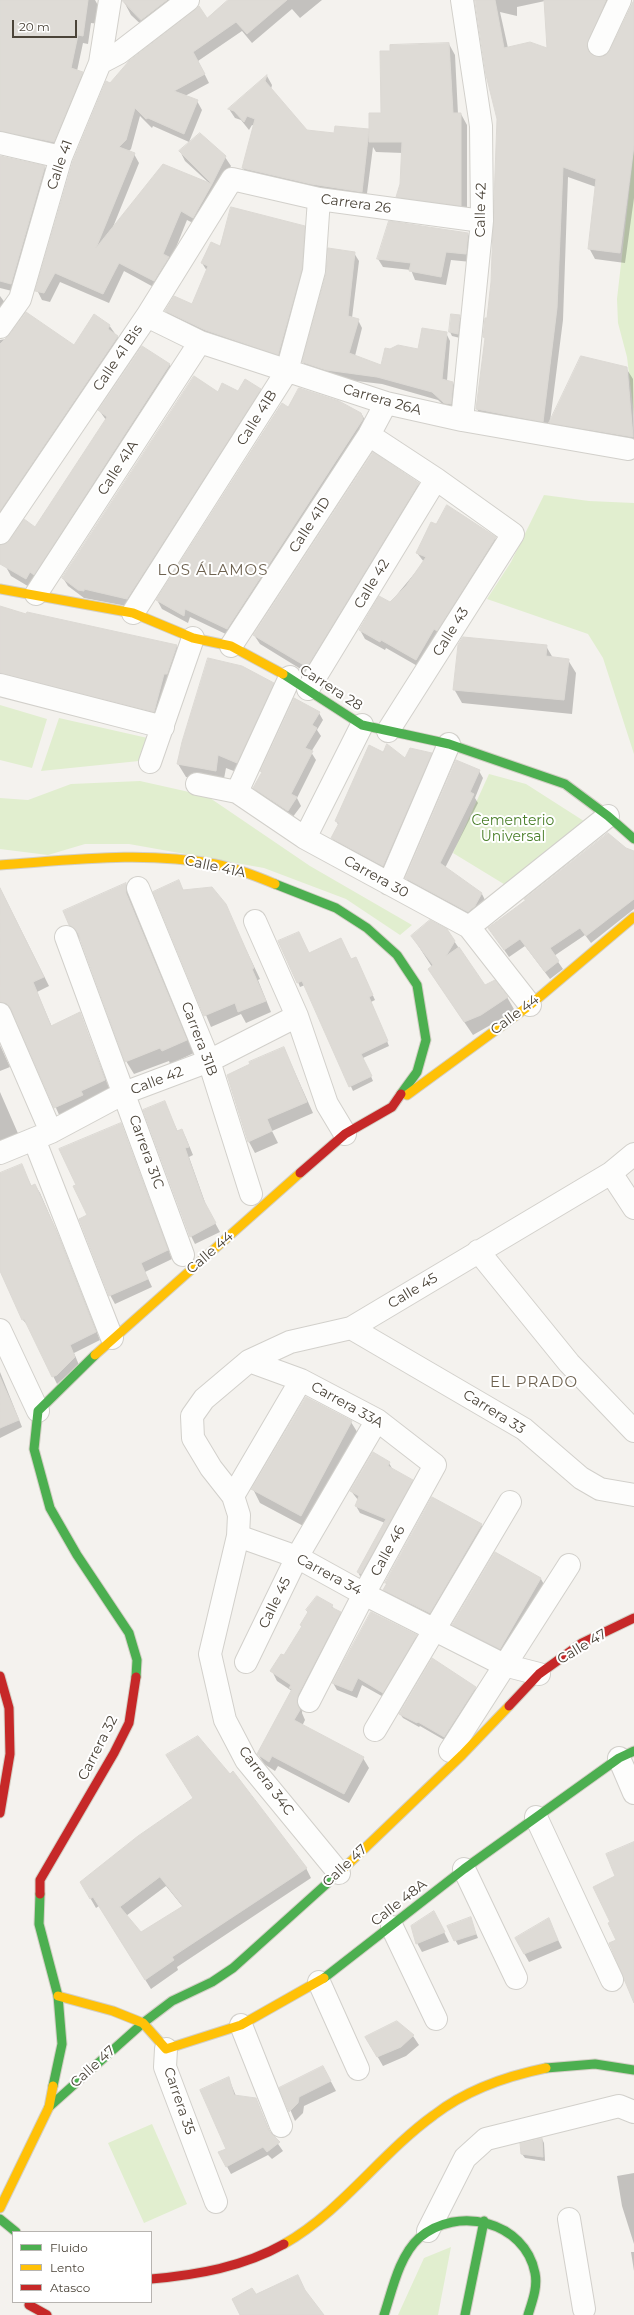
<!DOCTYPE html>
<meta charset="utf-8">
<style>
body{margin:0}
#map{position:relative;width:634px;height:2315px;overflow:hidden;background:#f4f2ee;font-family:Montserrat,sans-serif}
canvas{display:block}
.legend{position:absolute;left:12px;top:2231px;width:140px;height:72px;box-sizing:border-box;background:#fff;border:1px solid #b7b4b0;margin:0;padding:5px 7px;list-style:none;font-size:12px;color:#4b4439}
.legend li{display:flex;align-items:center;gap:8px;height:20px}
.legend b{width:20px;border:1px solid #b7b4b0}
.scale{position:absolute;left:12px;top:20px;width:65px;height:18px;box-sizing:border-box;border:2px solid #4b4439;border-top:0;padding-left:5px;font-size:12px;line-height:14px;white-space:nowrap;color:#4b4439;-webkit-text-stroke:3px #fff;paint-order:stroke}
</style>
<div id="map">
<canvas width="634" height="2315"></canvas>
<ul class="legend">
<li><b style="height:5px;background:#4caf50"></b>Fluido</li>
<li><b style="height:5px;background:#ffc107"></b>Lento</li>
<li><b style="height:5px;background:#c62828"></b>Atasco</li>
</ul>
<div class="scale">20 m</div>
</div>
<script>
const context = document.querySelector('canvas').getContext('2d');
context.lineJoin = 'round';
function fill(path, color) { context.fillStyle = color; context.fill(path, 'evenodd'); }
function trace(path, color, width, dash) { context.strokeStyle = color; context.lineWidth = width; context.lineCap = dash ? 'butt' : 'round'; context.setLineDash(dash || []); context.stroke(path); }
function write(font, color, halo, rows, align = 'center') {
  context.font = font + ' Montserrat,sans-serif'; context.lineWidth = 4; context.setLineDash([]); context.textBaseline = 'middle'; context.strokeStyle = halo; context.fillStyle = color; for (const [text, x, y, turn = 0] of rows) {
    context.save(); context.translate(x, y); context.rotate((+turn || 0) * Math.PI / 180); context.textAlign = isNaN(turn) ? turn : align; if (halo) context.strokeText(text, 0, 0); context.fillText(text, 0, 0); context.restore();
  }
}
fill(new Path2D(`
 M634 150V415L627 357 618 323 617 299Z
 M544 495 589 501 634 503V754L603 658 588 634 487 599 511 562Z
 M0 705 47 719 32 768 0 760Z
 M59 718 152 739 139 761 41 771Z
 M489 774 526 784 587 823 512 889 453 853Z
 M140 781 207 796 310 866 412 925 400 935 346 899 264 868 129 844H85L48 855 0 849V798L28 800 71 784Z
 M152 2124 187 2204 144 2223 108 2143Z
 M451 2247 438 2315H398L424 2258Z`), '#e1eecf');
fill(new Path2D(`
 M0 0H95L100 9 99 24 91 23 88 44 83 43 77 71 82 73 87 82 58 151 0 141Z
 M123 0H190L150 33 131 15Z
 M230 0H322L300 18 292 9 252 43 242 31 198 61 209 83 185 96 197 101 202 110 189 142 153 126 152 128 140 116 131 149 128 152 134 154 139 163 113 227 209 183 185 161 180 151 225 157 231 166 199 226 187 220 159 290 124 271 109 303 60 282 50 302 42 300 37 290 110 84 207 19Z
 M476 0H617L593 51 592 57 601 58 611 51 634 0V198L625 263 595 259 589 248 596 187 568 177 563 320 550 422 626 368 633 379 634 446 557 434 550 422 549 432 483 420 477 409 492 282 498 119ZM545 1 548 50 508 48 500 12 517 16V7Z
 M449 44 455 55 458 114H461L467 125V216L404 207 397 197 401 184 403 153 376 152 373 147 366 201 248 178 243 168 255 126 252 125 249 130 241 120 235 118 229 109 267 76 272 85 271 89 307 131 335 134 368 130 370 132 382 114Z
 M0 157 45 167 50 176 16 292 0 288Z
 M389 222 468 234 472 243 471 262 451 260 446 285 415 280 411 270 383 267 378 259Z
 M304 227 309 236 306 278 283 363 171 320 166 311 193 305 207 271 202 263 221 247Z
 M354 253 359 261 352 318 358 320 362 328 355 356 381 366 419 350 446 333 450 341 447 381 453 383 457 391 455 412 450 411 438 400 382 384 331 378 308 370 303 362Z
 M0 296 9 308 0 322Z
 M459 316 462 320 460 338 452 336 450 332Z
 M109 325 123 345 0 525V340L6 339 75 346Z
 M142 347 170 365 175 374 31 588 11 576 6 567 35 528 106 420 99 410Z
 M194 378 218 394 260 390 265 398 132 607 84 598 68 586 63 578Z
 M288 408 361 413 366 422 232 637 190 617 188 623 162 609 157 600Z
 M418 484 424 493 312 676 260 644 254 635Z
 M495 538 500 547 421 668 386 648 385 650 365 639 360 630 390 603 424 562 417 553Z
 M0 607 27 616V613L177 646 184 658 161 724 0 689Z
 M546 646 553 658 568 660 576 673 572 714 462 703 454 689Z
 M273 683 281 697 244 775 226 768 223 784 186 777 178 764Z
 M319 713 323 720 317 730 321 736 311 752 316 760 297 798 301 806 292 818 258 795 254 788 263 774 261 771Z
 M384 754 406 760 431 754 436 763 388 875 337 847 332 838 339 826 336 821Z
 M479 771 483 778 475 798 478 803 445 868 482 894 486 902 472 919 411 886 406 878Z
 M626 849 634 852V909L591 943 585 935 554 956 563 969 550 979 525 946 509 957 494 935Z
 M178 881 184 891 225 905 260 979 258 980 271 1012 246 1023 241 1014 211 1027 154 892Z
 M126 884 133 897 134 907 194 1053 170 1064 169 1061 134 1074 126 1061 82 942 70 925Z
 M0 888 49 986 37 992 52 1027 80 1014 110 1090 85 1101 87 1105 60 1117 16 1017 8 1011 0 1012Z
 M412 936 454 941 485 986 507 997 515 1011 473 1035 437 982 429 969 432 967Z
 M309 954 358 963 375 1000 371 1002 389 1046 363 1058 373 1081 353 1091 305 985 300 987 298 982Z
 M0 1045 10 1067 0 1071Z
 M284 1048 313 1113 272 1131 278 1143 255 1153 249 1142 251 1064Z
 M0 1092 20 1138 0 1148Z
 M164 1102 178 1132 182 1130 186 1138 193 1155 189 1157 207 1208 220 1232 195 1244 191 1236Z
 M121 1124 172 1259 145 1272 152 1287 115 1304 110 1295 89 1216 78 1185Z
 M21 1165 32 1187 35 1185 40 1193 60 1239 100 1340 74 1353 79 1365 57 1384 29 1327 23 1320 0 1270V1175Z
 M0 1372 22 1427 0 1438Z
 M351 1422 359 1435 309 1529 260 1503 253 1489Z
 M389 1463 393 1470 412 1480 416 1488 362 1580 358 1572 385 1523 360 1513 356 1506 358 1500 351 1491Z
 M432 1498 481 1525 487 1534 435 1622 390 1599 384 1590 387 1585 386 1583Z
 M495 1553 541 1579 546 1588 505 1658 458 1634 453 1625Z
 M332 1606 335 1610 340 1613 346 1623 303 1706 302 1713 305 1720 302 1726 363 1758 369 1768 349 1803 278 1766 275 1771 264 1764 258 1754 292 1691 277 1681 272 1671 284 1657 302 1627 301 1625 308 1613 307 1610Z
 M416 1636 420 1643 387 1699 362 1685 357 1698 337 1690 333 1683Z
 M475 1688 478 1692 446 1741 420 1726 419 1727 403 1718 400 1714Z
 M139 1837 306 1868 311 1878 177 1967 178 1970 151 1989 99 1906 96 1908 81 1882ZM166 1886 183 1907 140 1933 126 1916Z
 M470 1919 478 1938 458 1945 448 1927Z
 M548 1919 562 1948 529 1962 516 1939Z
 M439 1922 449 1942 422 1952 417 1943Z
 M397 2022 413 2036 419 2045 406 2056 383 2066 366 2037Z
 M328 2076 336 2091 304 2106 303 2113 295 2121 281 2088Z
 M229 2079 236 2096 256 2099 271 2134 283 2151 272 2159 268 2155 231 2174 219 2152 228 2149Z
 M542 2139 544 2143 545 2161 525 2158 522 2154Z
 M634 2173V2244L622 2206 617 2176Z
 M631 2252H634V2271Z`), '#0003');
const building = new Path2D(`
 M0 0H88L83 36 78 35 71 68 83 72 54 142 0 131Z
 M122 0H167L141 20Z
 M228 0H287L247 34 236 22 193 52 205 74 174 91 198 100 184 134 148 118 146 119 135 108 126 140 119 147 135 153 96 248 163 164 212 184 193 218 181 211 163 254 169 257 154 281 119 263 103 294 55 273 44 293 35 291 73 161 106 81 110 83 129 61 199 6 207 18Z
 M475 0H495L504 48 530 42 547 48 544 0H606L587 46 589 52 600 57 606 55 610 50 634 0V145L620 253 588 249 596 179 563 167 557 308 543 422 476 409 485 338 483 337 485 318H487L491 282 497 119 486 75Z
 M449 43 453 113H461V206L396 197 400 184 402 142H369V113H381L380 51H390V45Z
 M267 75 265 81 307 130 334 133 335 126 369 129 362 192 311 184 242 168 255 119 247 116 244 122 234 111 228 109Z
 M200 133 226 156 212 184 179 151Z
 M0 156 45 166 11 284 0 281Z
 M231 207 305 226 302 269 278 355 205 330 165 311 174 296 192 304 208 266 201 263 211 242 220 246Z
 M389 221 468 233 466 254 446 252 441 277 409 271 411 263 377 259Z
 M328 248 355 252 348 316 359 319 349 353 381 365 385 348 390 349 398 345 418 349 422 328 447 332 442 379 453 382 451 404 444 403 432 392 377 377 326 370 302 362 326 274Z
 M26 312 74 345 94 314 110 325 108 329 118 336 0 511V344L10 334Z
 M451 314 460 315 458 334 449 332Z
 M142 346 170 364 34 575 30 572 26 579 0 564V545L10 540 24 519 35 527 107 417 98 410Z
 M581 356 627 367 633 437 549 423Z
 M194 376 218 392 222 383 238 391 245 379 261 389 127 599 84 589V591L78 590 62 578Z
 M299 388 339 401 361 413 363 419 227 629 185 609 184 616 156 600 282 403 288 407Z
 M373 452 419 483 307 667 253 635Z
 M447 505 496 537 437 631 434 629 416 660 381 640 380 642 359 630 379 596 390 602 406 586 426 557 416 553 431 522 436 524Z
 M0 606 26 614 27 612 177 645 167 674H164L154 712 0 673Z
 M463 637 547 645 546 656 569 659 564 700 453 690 458 645Z
 M208 658 242 666 274 683 237 763 218 755 216 771 177 764 182 742Z
 M294 698 320 712 312 725 317 728 305 748 313 751 291 794 297 797 288 811 253 788 262 772 260 771Z
 M387 744 405 758 410 748 432 753 383 866 331 838 339 823 335 821 369 745 383 752Z
 M456 760 480 770 470 792 474 794 440 863 482 893 475 906 468 912 405 878Z
 M608 833 626 848 634 851V899L586 936 580 928 550 948 559 961 545 972 520 939 504 950 488 928 526 900 524 899Z
 M179 880 183 890 212 887 226 904 254 968 252 969 266 1001 238 1012 235 1003 204 1016 153 892Z
 M126 883V893L187 1040 162 1051 160 1048 125 1062 78 933 69 925 63 911Z
 M0 888 44 977 33 982 51 1026 80 1012 105 1080 81 1091 83 1095 54 1108 11 1009 7 1004 0 1002Z
 M430 920 447 929 455 941 446 956 459 947 485 985 495 980 508 997 481 1015 464 1022 428 969 433 965 411 936Z
 M299 932 309 953 341 938 351 959 356 957 373 995 369 997 388 1041 361 1054 372 1076 349 1087 302 981 297 983 278 941Z
 M284 1047 307 1102 267 1119 272 1131 248 1142 227 1075 250 1064 249 1062Z
 M165 1101 177 1131 182 1129 189 1147 185 1148 203 1199 216 1223 190 1237 143 1110Z
 M121 1123 168 1250 141 1263 148 1279 109 1296 79 1219 87 1215 73 1186 76 1185 59 1149Z
 M22 1164 31 1186 35 1184 56 1230 96 1332 70 1345 75 1357 57 1375 52 1377 24 1319 22 1320 0 1271V1173Z
 M0 1377 19 1420 0 1428Z
 M306 1397 352 1421 301 1516 251 1489Z
 M373 1452 390 1462 388 1466 413 1480 361 1574 357 1572 386 1519 355 1506 359 1496 350 1491Z
 M432 1497 482 1524 430 1613 383 1590 387 1583H385Z
 M495 1552 541 1578 500 1649 452 1625Z
 M317 1596 333 1605 331 1607 341 1612 298 1695 297 1702 300 1710 294 1720 364 1757 344 1794 272 1756 269 1762 257 1754 292 1689 289 1688 291 1685 270 1671 281 1654 284 1655 302 1626 300 1625 308 1612 306 1610Z
 M371 1612 417 1635 383 1693 358 1678 352 1691 332 1683Z
 M432 1658 476 1687 444 1737 418 1722 417 1723 399 1714Z
 M198 1736 230 1774 233 1771 307 1868 172 1957 174 1960 145 1980 93 1897 90 1899 80 1882 138 1836 193 1798 166 1755ZM160 1877 183 1906 141 1932 120 1907Z
 M634 1842V2003L609 1943 616 1940 608 1923 610 1922 593 1887 615 1876 606 1854Z
 M434 1911 445 1932 416 1944 411 1926Z
 M471 1917 476 1934 454 1941 447 1926Z
 M549 1918 558 1940 524 1954 515 1938Z
 M397 2021 414 2035 401 2047 377 2057 365 2037Z
 M323 2066 331 2081 299 2097 298 2103 289 2112 279 2088Z
 M229 2077 234 2095 256 2098 269 2131 280 2142 267 2152 263 2147 226 2167 218 2152 226 2149 200 2090Z
 M542 2138 543 2157 521 2154 520 2143Z
 M298 2275 305 2290 324 2315H240L232 2299 252 2288 256 2294Z`);
fill(building, '#dedbd6');
trace(building, '#dcd9d4', 1);
const street = new Path2D(`
 M599 45 620 0
 M100 63 119 53 188 0
 M0 143 61 157
 M147 316 200 342 386 403 462 420 628 449
 M0 327 20 299 61 157 100 63 110 0
 M462 420 482 221 481 126 462 0
 M369 435 436 479 513 534 388 731
 M0 533 147 316 232 179 319 199 482 221
 M36 594 200 342
 M133 613 287 371 314 271 319 199
 M231 646 369 435 386 403
 M0 685 163 727
 M308 689 436 479
 M150 762 193 638
 M197 784 237 792 305 838 469 927 530 1005
 M237 792 290 677
 M305 838 362 725
 M389 884 449 744
 M138 888 209 1061 251 1194
 M255 921 297 1016
 M469 927 608 816
 M66 937 183 1255
 M0 1014 51 1132
 M34 1139 112 1338
 M0 1153 51 1132 124 1093 209 1061 297 1016 327 1104 345 1134
 M611 1173 634 1208
 M478 1251 569 1363 634 1431
 M351 1328 524 1429 581 1478 600 1489 634 1495
 M0 1330 38 1411
 M249 1361 301 1380 377 1420 435 1465 364 1594 309 1701
 M233 1496 301 1380
 M238 1536 297 1557 364 1594 504 1665 539 1674
 M246 1662 297 1557 377 1420
 M375 1730 510 1502
 M450 1751 569 1565
 M619 1758 634 1793
 M536 1817 612 1980
 M464 1869 516 1978
 M339 1873 246 1760 225 1720 210 1654 238 1536 239 1515 233 1496 211 1468 193 1438 192 1416 204 1399 249 1361 290 1342 351 1328 611 1173 634 1154
 M392 1927 436 2019
 M319 1982 358 2069
 M241 2025 281 2126
 M166 2049 165 2067 216 2202
 M569 2219 584 2309
 M428 2231 465 2158 486 2139 619 2106 634 2112`);
const fast = new Path2D(`
 M283 674 362 725 449 744 565 784 608 816 634 839
 M275 884 336 908 367 928 397 955 417 985 426 1040 417 1072 401 1094
 M95 1355 38 1411 34 1449 50 1508 77 1555 129 1633 137 1660 136 1677
 M40 1894 39 1924 58 1996 62 2044 53 2086
 M324 1978 464 1869 619 1758 634 1751
 M546 2068 595 2064 634 2070
 M49 2107 143 2023 172 2001 212 1982 233 1968 342 1870
 M0 2219 16 2232
 M384 2315C392 2291 399 2256 419 2238 457 2205 525 2221 535 2273 538 2287 532 2302 528 2315
 M465 2315 484 2221`);
const slow = new Path2D(`
 M0 589 133 613 193 638 231 646 283 674
 M0 865C72 860 143 851 215 864 236 868 256 876 275 884
 M407 1095 530 1005 634 917
 M95 1355 300 1173
 M342 1870 462 1755 509 1706
 M58 1996 113 2011 143 2023 166 2049 241 2025 324 1978
 M0 2208 49 2107 53 2086
 M284 2244C342 2211 380 2154 434 2115 465 2091 507 2076 546 2068`);
const jam = new Path2D(`
 M300 1173 345 1134 392 1107 401 1094
 M0 1676 9 1708 10 1754 0 1813
 M509 1706 539 1674 582 1643 634 1618
 M40 1894V1880L114 1753 129 1723 136 1677
 M151 2279C197 2275 243 2267 284 2244
 M29 2305 47 2315`);
trace(street, '#d2d0cb', 24);
trace(fast, '#d3cfc5', 11);
trace(slow, '#d3cfc5', 11);
trace(jam, '#d3cfc5', 11);
trace(street, '#fdfdfc', 22);
trace(fast, '#4caf50', 9);
trace(slow, '#ffc107', 9);
trace(jam, '#c62828', 9);
write('14px', '#4b4439', '#fff', [
 ["Calle 41",60,165,-71],
 ["Carrera 26",356,204,8],
 ["Calle 42",481,210,-89],
 ["Calle 41 Bis",118,358,-56],
 ["Carrera 26A",382,400,16],
 ["Calle 41B",257,418,-58],
 ["Calle 41A",118,468,-57],
 ["Calle 41D",310,525,-57],
 ["Calle 42",372,584,-59],
 ["Calle 43",451,632,-58],
 ["Carrera 28",331,688,33],
 ["Calle 41A",215,867,12],
 ["Carrera 30",376,877,29],
 ["Calle 44",515,1015,-37],
 ["Carrera 31B",199,1039,69],
 ["Calle 42",157,1081,-21],
 ["Carrera 31C",146,1152,70],
 ["Calle 44",210,1253,-41],
 ["Calle 45",413,1291,-31],
 ["Carrera 33A",347,1405,29],
 ["Carrera 33",494,1412,32],
 ["Calle 46",388,1551,-61],
 ["Carrera 34",329,1575,28],
 ["Calle 45",275,1603,-64],
 ["Calle 47",582,1647,-31],
 ["Carrera 32",98,1748,-63],
 ["Carrera 34C",266,1781,53],
 ["Calle 47",345,1866,-43],
 ["Calle 48A",399,1903,-38],
 ["Calle 47",93,2067,-42],
 ["Carrera 35",179,2101,71]
]);
write('14px', '#4a7f2a', '#fff', [
 ["Cementerio",513,821],
 ["Universal",513,837]
]);
context.letterSpacing = '1px';
write('15px', '#6e6250', '#fff', [
 ["LOS ÁLAMOS",213,571],
 ["EL PRADO",534,1383]
]);
context.letterSpacing = '0px';
</script>
